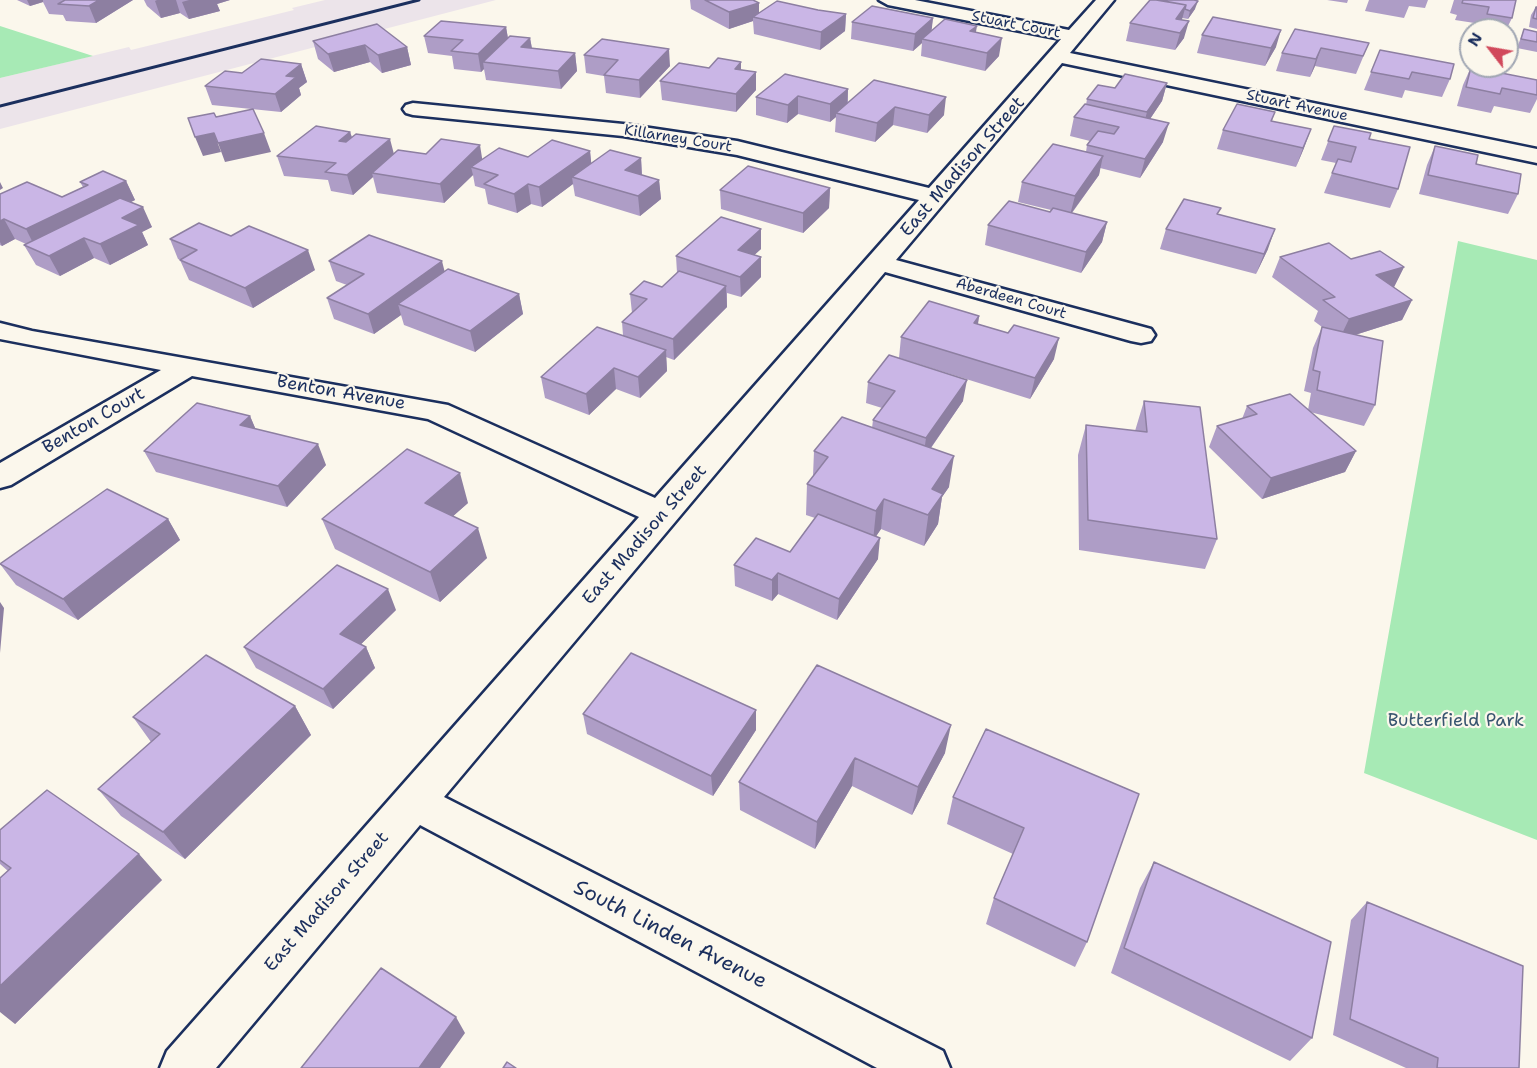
<!DOCTYPE html>
<style>
body{margin:0}
#map{position:relative;width:1537px;height:1068px;overflow:hidden;background:#fbf7ec;font-family:"Shantell Sans",sans-serif}
canvas{display:block}
.north{position:absolute;left:1459px;top:18px;width:60px;height:60px;box-sizing:border-box;background:#fbf7ec;border:2px solid #a1a7b3;border-radius:50%;rotate:301deg;font-size:16px;font-weight:700;line-height:24px;text-align:center;color:#1b2f5e}
.north::after{content:'';display:block;margin:auto;width:21px;height:27px;background:#d1495b;clip-path:polygon(50% 0,100% 100%,50% 72%,0 100%)}
</style>
<div id="map">
<canvas width="1537" height="1068"></canvas>
<div class="north">N</div>
</div>
<script>
const context = document.querySelector('canvas').getContext('2d');
context.lineJoin = 'round';
function fill(path, color) { context.fillStyle = color; context.fill(path, 'evenodd'); }
function trace(path, color, width, dash) { context.strokeStyle = color; context.lineWidth = width; context.lineCap = dash ? 'butt' : 'round'; context.setLineDash(dash || []); context.stroke(path); }
function write(font, color, halo, rows, align = 'center') {
  context.font = font + ' "Shantell Sans",sans-serif'; context.lineWidth = 4.5; context.setLineDash([]); context.textBaseline = 'middle'; context.strokeStyle = halo; context.fillStyle = color; for (const [text, x, y, turn = 0] of rows) {
    context.save(); context.translate(x, y); context.rotate((+turn || 0) * Math.PI / 180); context.textAlign = isNaN(turn) ? turn : align; if (halo) context.strokeText(text, 0, 0); context.fillText(text, 0, 0); context.restore();
  }
}
fill(new Path2D(`
 M325 0H496L0 129V78L129 47 131 50 294 10 292 8Z`), '#ece4ea');
fill(new Path2D(`
 M0 26 93 56 0 78Z
 M1458 241 1537 260V840L1364 773Z`), '#a7eab5');
const minor = new Path2D(`
 M879 0H915L1069 30 1096 0H1114L1070 53 1537 149V163L1062 63 896 260 1151 329 1155 335 1151 341 1141 343 1131 341 885 272 444 797 943 1051 950 1068H877L420 825 216 1068H160L167 1051 639 517 428 419 192 376 11 485 0 488V463L161 370 0 339V323L32 331 448 405 655 498 919 200 737 155 623 136 413 115 406 113 403 109 406 105 413 103 623 124 737 141 929 188 1061 39 888 5Z`);
trace(minor, '#1b2f5e', 5);
fill(minor, '#fbf7ec');
trace(new Path2D(`
 M0 106 419 0`), '#1b2f5e', 3);
fill(new Path2D(`
 M17 0H133L96 23 66 21 63 15 49 14 43 2 30 6Z
 M144 0H230L217 4 220 11 189 19 180 13 161 18 147 6Z
 M690 0H753L759 3V14L818 10 846 14 845 31 820 50 754 34 753 21 729 29 691 9Z
 M1150 0 1195 9 1188 19 1182 18 1184 38 1175 50 1126 41 1130 23Z
 M1327 0H1348L1347 3Z
 M1369 0H1428L1425 8 1409 6 1404 18 1365 11Z
 M1454 0H1516L1512 18 1506 30H1480L1481 24 1455 20 1457 15 1450 13Z
 M1536 7H1537V29L1529 27 1531 15Z
 M933 18 931 31 976 33 999 56 985 71 921 56 922 43 913 51 851 39 852 22Z
 M506 27 508 38H530L532 48 575 53 577 71 561 89 486 80 484 69 481 72 454 69 452 56 428 53 424 36Z
 M1524 29 1537 32V52L1517 48Z
 M1202 35 1276 47 1265 66 1197 53Z
 M313 41 407 47 411 65 382 73 370 62 334 72 318 59Z
 M1369 43 1356 74 1315 66 1310 77 1276 71 1282 53Z
 M1380 50 1450 79 1442 97 1405 90 1402 98 1364 90Z
 M584 55 670 66 640 98 606 93 604 76 586 73Z
 M741 62V70L756 90 736 112 662 100 660 81 709 68Z
 M301 64 307 82 299 88 301 95 281 112 212 105 205 86 242 73Z
 M1471 67 1537 80V99L1530 113 1494 106 1491 113 1457 106 1463 85Z
 M874 80 944 115 927 133 893 125 875 142 835 132 836 117 830 122 798 114 787 123 756 115V97L848 89V104Z
 M1167 83 1162 101 1150 119 1163 142 1140 178 1100 168 1099 175 1072 213 1107 222 1102 242 1081 273 985 245 988 225 1050 212 1051 210 1018 202 1022 182 1086 152 1087 145 1090 141 1070 136 1074 117 1086 105 1087 99 1115 88Z
 M1275 112 1272 121 1304 148 1296 167 1217 149 1223 130Z
 M1334 126 1369 139 1398 189 1390 208 1324 193 1336 163 1321 160Z
 M350 132 352 137 394 154H426L483 159 528 157 590 151 591 163 641 158 642 175 659 180 661 199 640 216 575 196 573 184 542 207 531 204 517 213 488 204 485 189 475 186 473 175 444 203 377 193 373 177 353 195 331 191 328 180 284 176 277 156Z
 M1435 146 1476 164 1518 194 1508 214 1419 194 1427 165Z
 M126 181 135 200 131 202 152 227 142 232 148 245 110 265 94 258 60 276 36 265 24 245 26 244 15 239 2 246 0 245V194L62 197 83 187 80 182Z
 M830 188 829 208 803 233 721 209 720 190Z
 M1218 215 1268 249 1256 274 1160 249 1166 229Z
 M761 229V249L754 255 761 257V277L741 297 727 293V307L674 360 666 357 667 371 640 398 616 389 589 415 545 398 541 377 623 335 622 322 632 313 630 294 662 287 677 273 676 256Z
 M170 239 315 270 253 308 189 280 180 260 178 259Z
 M1280 257 1404 267 1394 287 1412 300 1402 320 1355 335 1375 405 1364 426 1310 412 1356 451 1345 472 1262 499 1209 447 1217 426 1242 419 1247 406 1308 410 1311 393 1304 391 1313 348 1322 327 1314 321 1318 311 1272 277Z
 M329 261 445 271 519 294 523 314 475 352 404 325 401 315 374 334 334 319 327 298 347 285 336 281Z
 M979 316 978 324 1008 333 1054 359 1030 399 899 358 901 337Z
 M868 382 963 401 931 448 949 487 942 497 938 524 924 546 881 529 876 536 878 559 837 620 778 594 772 601 735 586 734 565 790 552 815 518 806 515 807 484 813 476 814 451 872 428 873 420 882 408 866 403Z
 M1144 401 1217 539 1205 569 1079 550 1078 455 1086 425 1135 431Z
 M250 416 255 428 326 465 287 507 156 472 144 451Z
 M468 503 453 516 487 558 440 602 335 549 322 519Z
 M168 519 180 540 78 620 16 585 0 564Z
 M396 610 361 644 366 647 375 668 333 709 256 668 244 647Z
 M817 665 945 753 912 815 852 786 815 849 740 810 739 782Z
 M295 706 311 735 185 859 121 816 98 789 151 742 133 717Z
 M583 714 756 730 713 796 587 734Z
 M986 729 1087 942 1075 967 986 924 994 898 1013 854 947 824 953 797Z
 M0 830 162 880 15 1024 8 871 0 864Z
 M1154 862 1312 1038 1290 1061 1111 973 1140 888Z
 M1367 902 1519 1068H1406L1333 1035 1351 920Z`), '#ae9dc6');
fill(new Path2D(`
 M27 0H43V2L30 6Z
 M99 0H133L96 23 89 6Z
 M157 0H176L180 13 161 18 155 1Z
 M189 0H230L217 4 220 11 189 19 182 2Z
 M1198 1 1195 9 1188 19 1190 11Z
 M759 3V18L753 17V21L729 29V12Z
 M1186 5 1181 23 1176 19Z
 M846 14 845 31 820 50 821 32Z
 M933 18 931 36 922 39V43L913 51 915 34Z
 M1189 21 1184 38 1175 50 1180 33Z
 M977 26 974 43 970 31Z
 M506 27 509 45 483 62 484 69 481 72 478 54Z
 M1281 30 1276 47 1265 66 1271 48Z
 M530 38 533 55 521 47Z
 M1002 38 999 56 985 71 987 53Z
 M365 45 370 62 334 72 328 54Z
 M407 47 411 65 382 73 378 55Z
 M1321 48 1315 66 1310 77 1316 59Z
 M669 49 670 66 640 98 639 80Z
 M575 53 577 71 561 89 558 71Z
 M741 62V80L735 69Z
 M301 64 307 82 299 88 301 95 281 112 275 94 286 76Z
 M756 72V90L736 112V94Z
 M1167 83 1162 101 1142 131 1147 112Z
 M848 89 847 107 836 113V117L830 122V104Z
 M798 96V114L787 123 788 105Z
 M946 97 944 115 927 133 929 115Z
 M895 107 893 125 875 142 877 123Z
 M1169 123 1163 142 1140 178 1145 159Z
 M1311 129 1304 148 1296 167 1303 148Z
 M350 132 356 150 339 141Z
 M214 133 221 152 203 156 195 137Z
 M264 133 271 152 225 162 218 143Z
 M390 139 395 158 372 173 373 177 353 195 347 175Z
 M480 145 483 164 471 167 473 175 444 203 440 184Z
 M590 151 592 170 572 177 573 184 542 207 539 187Z
 M1103 156 1099 175 1070 215 1075 196Z
 M641 158 642 178 625 170Z
 M659 180 661 199 640 216 638 196Z
 M126 181 135 200 36 249 26 229Z
 M0 182 3 188 0 190Z
 M528 184 531 204 517 213 514 194Z
 M830 188 829 208 803 233V213Z
 M143 207 152 227 142 232 148 245 110 265 100 244 122 218Z
 M4 219 15 239 2 246 0 242V221Z
 M1107 222 1102 242 1081 273 1086 252Z
 M761 229V249L738 270V250Z
 M1275 229 1268 249 1256 274 1264 254Z
 M84 238 94 258 60 276 49 256Z
 M308 250 315 270 253 308 245 288Z
 M761 257V277L741 297 740 277Z
 M442 261 447 281 398 304 401 315 374 334 368 314Z
 M1404 267 1394 287 1366 295 1376 275Z
 M726 286 727 307 674 360 673 339Z
 M519 294 523 314 475 352 470 331Z
 M1412 300 1402 320 1339 340 1349 319Z
 M979 316 976 337 974 323Z
 M1059 338 1054 359 1030 399 1035 378Z
 M666 350 667 371 640 398 638 377Z
 M614 368 616 389 589 415 586 394Z
 M967 380 963 401 923 459 926 438Z
 M250 416 259 437 240 425Z
 M318 444 326 465 287 507 278 486Z
 M1356 451 1345 472 1262 499 1271 478Z
 M954 456 949 487 942 497 938 524 924 546 932 489Z
 M460 473 468 503 434 533 425 503Z
 M884 499 881 529 873 541 876 511Z
 M168 519 180 540 78 620 63 599Z
 M478 528 487 558 440 602 430 572Z
 M880 538 878 559 837 620 839 599Z
 M778 573V594L772 601V580Z
 M388 589 396 610 350 655 340 634Z
 M0 602 4 608 0 653Z
 M366 647 375 668 333 709 323 689Z
 M295 706 311 735 185 859 163 832Z
 M756 710V730L713 796 711 776Z
 M951 725 945 753 912 815 918 787Z
 M855 758 852 786 815 849 817 822Z
 M139 854 162 880 15 1024 0 1012V986Z
 M456 1017 465 1033 440 1068H419Z`), '#8d7fa1');
const building = new Path2D(`
 M65 0H99L89 6 58 4Z
 M705 0H753L759 3 729 12Z
 M1150 0H1156L1186 5 1176 19 1189 21 1180 33 1130 23Z
 M1159 0H1194L1198 1 1190 11 1185 9 1186 5Z
 M1463 0H1516L1512 18 1487 14 1489 7 1462 3Z
 M777 1 818 10 846 14 821 32 753 17Z
 M872 6 933 18 915 34 852 22Z
 M1536 7H1537V19L1533 18Z
 M1213 17 1281 30 1271 48 1202 35Z
 M945 19 977 26 970 31 1002 38 987 53 922 39Z
 M441 21 506 27 478 54 451 51 463 40 424 36Z
 M377 24 407 47 378 55 365 45 328 54 313 41Z
 M1295 29 1369 43 1363 56 1321 48 1316 59 1282 53Z
 M1524 29 1537 32V42L1521 39Z
 M510 36 530 38 521 47 575 53 558 71 483 62Z
 M602 39 669 49 639 80 604 75 618 60 584 55Z
 M1380 50 1454 64 1450 79 1412 72 1409 79 1371 72Z
 M718 58 741 62 735 69 756 72 736 94 660 81 679 63 709 68Z
 M261 59 301 64 286 76 296 77 275 94 205 86 225 71 242 73Z
 M1471 67 1537 80V95L1502 88 1500 94 1466 87Z
 M785 74 848 89 830 104 798 96 788 105 756 97Z
 M1125 74 1167 83 1147 112 1087 99 1098 85 1115 88Z
 M874 80 946 97 929 115 895 107 877 123 836 113Z
 M1085 104 1169 123 1145 159 1087 145 1098 131 1114 134 1119 127 1074 117Z
 M1237 104 1275 112 1271 121 1311 129 1303 148 1223 130Z
 M253 109 264 133 218 143 214 133 195 137 188 118 214 113 216 117Z
 M316 126 350 132 339 141 346 142 356 134 390 139 347 175 325 172 336 163 277 156Z
 M1334 126 1371 133 1369 139 1410 147 1398 189 1332 173 1338 159 1351 162 1356 147 1328 141Z
 M441 139 480 145 440 184 372 173 398 150 426 154Z
 M552 140 590 151 539 187 528 184 514 194 484 184 498 175 471 167 499 148 528 157Z
 M1053 144 1103 156 1075 196 1022 182Z
 M1435 146 1478 155 1476 164 1521 174 1518 194 1428 175Z
 M610 150 641 158 625 170 659 180 638 196 572 177Z
 M748 166 830 188 803 213 720 190Z
 M103 171 126 181 26 229 4 219 0 221V194L27 182 62 197 88 185 80 182Z
 M120 198 143 207 122 218 139 225 100 244 84 238 49 256 24 245Z
 M1184 199 1221 208 1217 214 1275 229 1264 254 1166 229Z
 M1009 201 1050 212 1053 208 1107 222 1086 252 988 225Z
 M721 217 761 229 738 250 761 257 740 277 676 256Z
 M199 223 231 236 249 226 308 250 245 288 180 260 197 250 170 239Z
 M369 235 442 261 368 314 327 298 364 274 329 261Z
 M1329 243 1351 259 1380 251 1404 267 1376 275 1412 300 1349 319 1323 300 1335 297 1280 257Z
 M448 269 519 294 470 331 398 304Z
 M679 271 726 286 673 339 622 322 647 299 630 294 644 281 662 287Z
 M929 301 979 316 974 323 1008 333 1014 325 1059 338 1035 378 901 337Z
 M597 327 666 350 638 377 614 368 586 394 541 377Z
 M1322 327 1383 341 1375 405 1317 390 1320 372 1313 370Z
 M889 355 967 380 926 438 873 420 895 391 868 382Z
 M1290 394 1356 451 1271 478 1217 426 1257 414 1247 406Z
 M1144 401 1200 407 1217 539 1088 520 1086 425 1147 432Z
 M197 403 250 416 240 425 318 444 278 486 144 451Z
 M842 417 954 456 932 489 943 494 928 515 884 499 876 511 807 484 828 457 814 451Z
 M407 449 460 473 425 503 478 528 430 572 322 519Z
 M107 489 168 519 63 599 0 564Z
 M818 514 880 538 839 599 778 573 772 580 734 565 756 538 790 552Z
 M337 565 388 589 340 634 366 647 323 689 244 647Z
 M631 653 756 710 711 776 583 714Z
 M206 655 295 706 163 832 98 789 160 734 133 717Z
 M817 665 951 725 918 787 855 758 817 822 739 782Z
 M986 729 1139 794 1087 942 994 898 1024 828 953 797Z
 M47 790 139 854 0 986V878L11 868 0 860V830Z
 M1154 862 1331 942 1312 1038 1124 948Z
 M1367 902 1523 966 1519 1068H1437L1438 1058 1350 1019Z
 M381 968 456 1017 419 1068H301Z
 M507 1062 516 1068H503Z`);
fill(building, '#cab6e6');
trace(building, '#8d7fa1', 1.5);
write('15px', '#1b2f5e', '#fbf7ec', [
 ["Stuart Court",1016,25,11],
 ["Stuart Avenue",1297,106,12],
 ["Killarney Court",678,139,9],
 ["Aberdeen Court",1011,299,16]
]);
write('18px', '#1b2f5e', '#fbf7ec', [
 ["East Madison Street",963,167,-49],
 ["Benton Avenue",341,393,10],
 ["Benton Court",94,421,-30],
 ["East Madison Street",645,535,-49],
 ["East Madison Street",327,902,-49]
]);
write('18px', '#37546f', '#fbf7ec', [
 ["Butterfield Park",1456,721]
]);
write('21px', '#1b2f5e', '#fbf7ec', [
 ["South Linden Avenue",670,935,27]
]);
</script>
